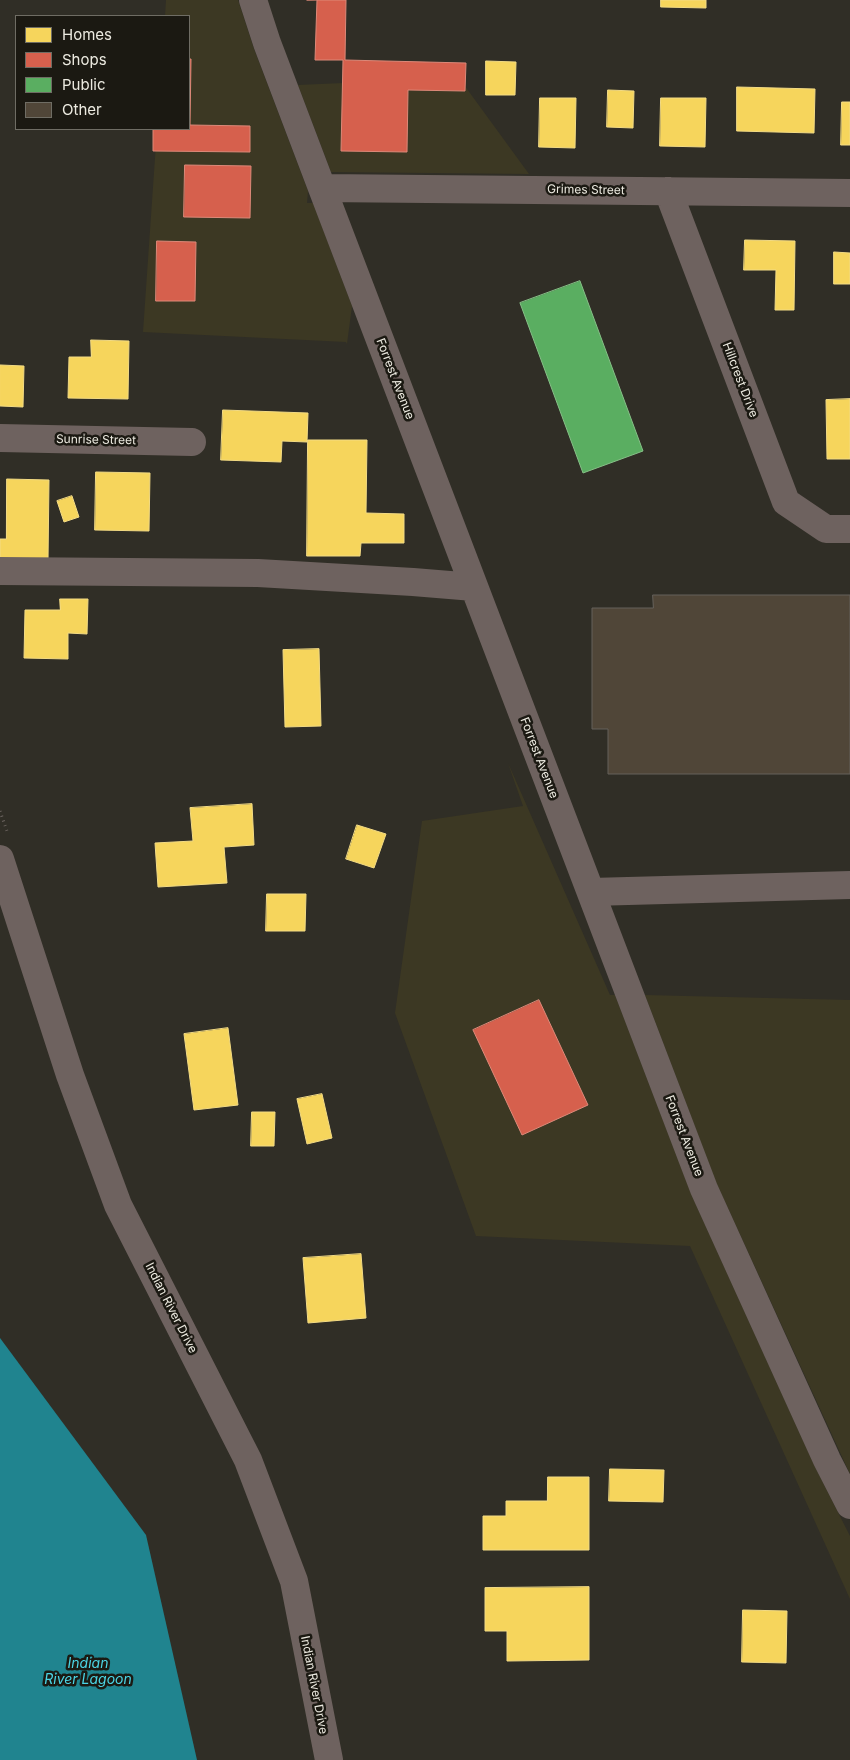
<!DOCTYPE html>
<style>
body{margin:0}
#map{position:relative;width:850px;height:1760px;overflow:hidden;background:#302e26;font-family:Inter,sans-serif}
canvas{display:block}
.legend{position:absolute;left:15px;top:15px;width:175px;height:115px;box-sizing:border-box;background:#1b1912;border:1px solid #6f6d64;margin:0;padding:6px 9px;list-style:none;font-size:15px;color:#eceae0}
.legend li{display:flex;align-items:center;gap:10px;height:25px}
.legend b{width:25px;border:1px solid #6f6d64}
</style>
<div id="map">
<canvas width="850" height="1760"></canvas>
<ul class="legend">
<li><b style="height:14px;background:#f6d55c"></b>Homes</li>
<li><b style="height:14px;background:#d6604d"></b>Shops</li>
<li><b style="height:14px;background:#5aae61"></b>Public</li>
<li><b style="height:14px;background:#504638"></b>Other</li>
</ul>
</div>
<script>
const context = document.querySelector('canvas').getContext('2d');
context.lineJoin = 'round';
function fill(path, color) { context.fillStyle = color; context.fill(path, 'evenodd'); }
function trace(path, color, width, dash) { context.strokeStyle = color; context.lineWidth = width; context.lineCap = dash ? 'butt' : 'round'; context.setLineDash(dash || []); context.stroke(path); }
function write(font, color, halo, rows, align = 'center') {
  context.font = font + ' Inter,sans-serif'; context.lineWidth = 5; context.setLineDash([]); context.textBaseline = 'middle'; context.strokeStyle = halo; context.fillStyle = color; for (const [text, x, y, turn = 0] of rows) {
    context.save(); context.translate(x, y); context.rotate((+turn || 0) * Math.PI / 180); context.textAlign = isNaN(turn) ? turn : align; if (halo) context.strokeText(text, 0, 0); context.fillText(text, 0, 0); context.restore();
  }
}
fill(new Path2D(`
 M166 0H238L254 49 308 191 307 203H313L352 306 347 344 346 342 143 332 157 129H189V16H165Z
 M459 78 529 174 331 172 298 85Z
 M508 763 610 995H615L692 1196 815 1467 850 1536V1599L690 1246 476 1236 395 1013 422 821 523 806Z
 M645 995 850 1000V1474L716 1182Z`), '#3c3823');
fill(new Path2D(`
 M0 1338 146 1535 197 1760H0Z`), '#20848f');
const homes = new Path2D(`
 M661 0H706V8L661 7Z
 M486 61 516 62 515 95H486Z
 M737 87 815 89 814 133 737 131Z
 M608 90 634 91 633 128 607 127Z
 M540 98H576L575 148 539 147Z
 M661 98H706L705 147 660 146Z
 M842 102H850V145H841Z
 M745 240 795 241 794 310H775L776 270H744Z
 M834 252 850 253V284H834Z
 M91 340 129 341 128 399 68 398 69 357H91Z
 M0 365 24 366 23 407 0 406Z
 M850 399V459H827L826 400Z
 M223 410 308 413 307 442 282 441 281 462 221 460Z
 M308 440H367L366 513 404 514V543H361L360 556H307Z
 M96 472 150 473 149 531 95 530Z
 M7 479 49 480 48 560H0V539H6Z
 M72 496 79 517 64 522 57 501Z
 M60 599H88L87 634 68 633V659L24 658 25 610H60Z
 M319 649 321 726 285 727 283 650Z
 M252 804 254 845 224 847 227 883 158 887 155 843 193 841 190 808Z
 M357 825 386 834 374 868 346 859Z
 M267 894H306L305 931H266Z
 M228 1028 238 1105 194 1110 184 1034Z
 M322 1094 332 1138 307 1144 297 1099Z
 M252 1112H275L274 1146H251Z
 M361 1254 366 1318 308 1323 303 1258Z
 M610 1469 664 1470 663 1502 609 1501Z
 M548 1477H589V1550H483V1516H506V1501H547Z
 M589 1587V1660L507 1661V1631H485V1588Z
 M743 1610 787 1611 786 1663 742 1662Z`);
fill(homes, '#f6d55c');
trace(homes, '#f3db84', 1);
const shops = new Path2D(`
 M307 0H346L345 60 466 63 465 91 408 90 407 152 341 151 343 60H315L317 0Z
 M189 59H191L190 125 250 126V152L153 151V129H189Z
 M185 165 251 166 250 218 184 217Z
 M157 241 196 242 195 301H156Z
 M539 1000 588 1105 522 1135 473 1030Z`);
fill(shops, '#d6604d');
trace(shops, '#dd8979', 1);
const public = new Path2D(`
 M580 281 643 451 583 473 520 303Z`);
fill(public, '#5aae61');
trace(public, '#86c087', 1);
const building = new Path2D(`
 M653 595H850V774H608V729H592V608H653Z`);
fill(building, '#504638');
trace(building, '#65615b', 1);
trace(new Path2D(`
 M0 811 8 834`), '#6b645f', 3, [1, 4]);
trace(new Path2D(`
 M253 0 267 43 322 188 704 1189 827 1460 850 1505
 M322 188 850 193
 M668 191 786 502 826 529H850
 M0 438 192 442
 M0 571 258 573 413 582 474 587
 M0 859 70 1075 118 1205 248 1460 294 1581 329 1760
 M591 892 850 885`), '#6e625f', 28);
write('12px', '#eceae0', '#1b1912', [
 ["Grimes Street",586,190,1],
 ["Forrest Avenue",395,379,69],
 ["Hillcrest Drive",740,380,69],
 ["Sunrise Street",96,440,1],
 ["Forrest Avenue",539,758,69],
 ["Forrest Avenue",684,1136,69],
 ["Indian River Drive",171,1308,63],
 ["Indian River Drive",314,1685,79]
]);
write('italic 14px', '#4bd5e5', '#1b1912', [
 ["Indian",88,1664],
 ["River Lagoon",88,1680]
]);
</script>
